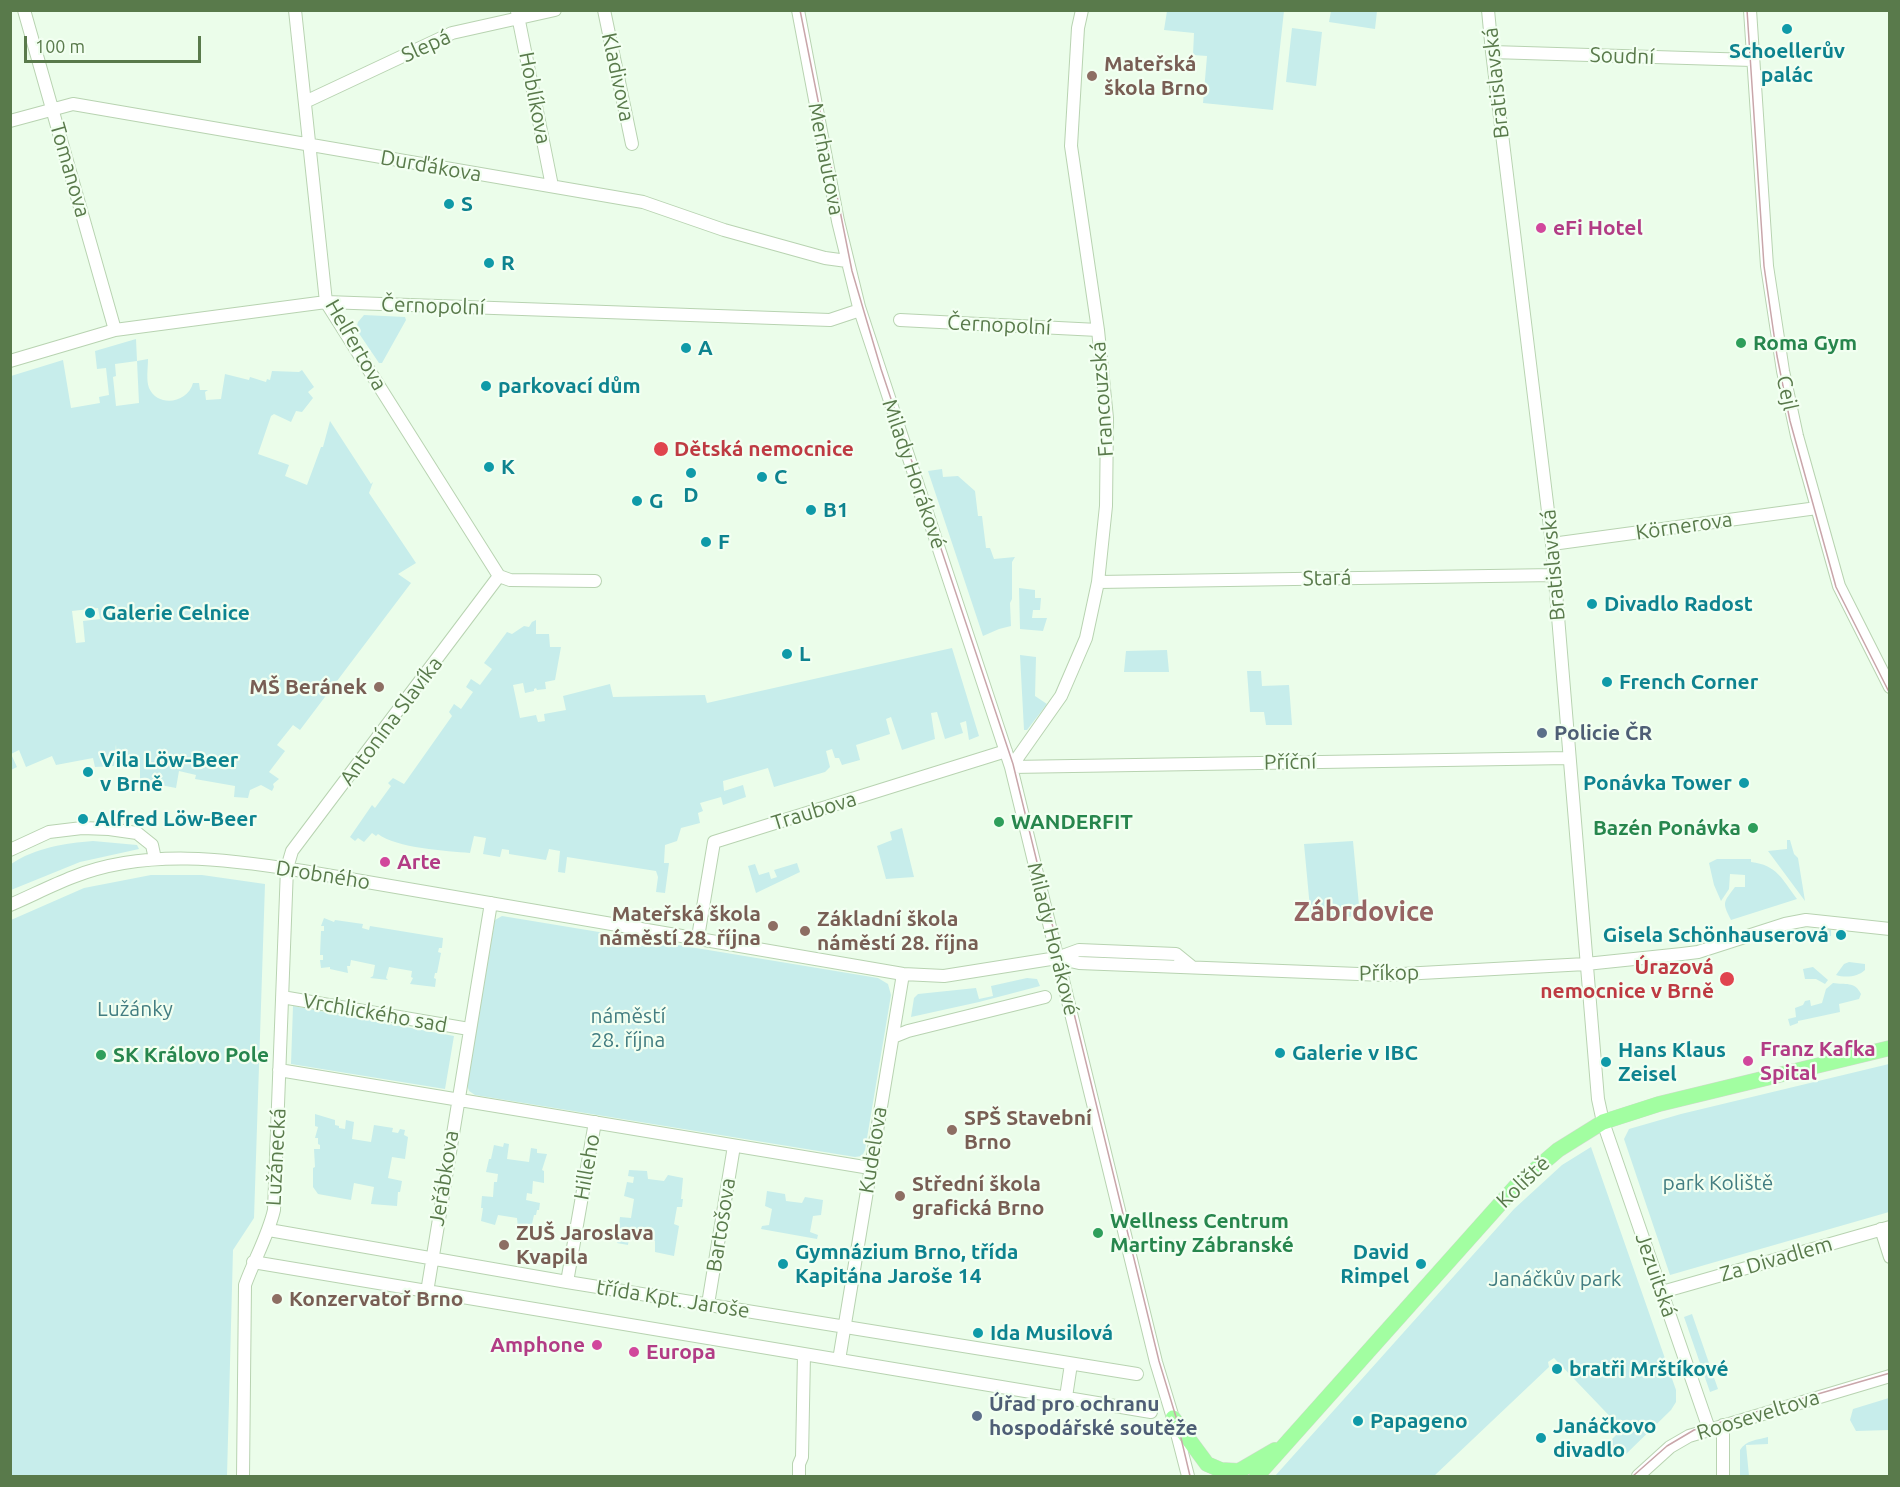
<!DOCTYPE html>
<meta charset="utf-8">
<style>
body{margin:0}
#map{position:relative;width:1900px;height:1487px;overflow:hidden;background:#ebfdea;font-family:Ubuntu,sans-serif}
canvas{display:block}
.frame{position:absolute;inset:0;border:12px solid #597a4b;pointer-events:none}
.scale{position:absolute;left:24px;top:36px;width:177px;height:27px;box-sizing:border-box;border:3px solid #597a4b;border-top:0;padding-left:8px;font-size:18px;line-height:21px;white-space:nowrap;color:#597a4b;-webkit-text-stroke:4px #f2fff1;paint-order:stroke}
</style>
<div id="map">
<canvas width="1900" height="1487"></canvas>
<div class="frame"></div>
<div class="scale">100 m</div>
</div>
<script>
const context = document.querySelector('canvas').getContext('2d');
context.lineJoin = 'round';
function fill(path, color) { context.fillStyle = color; context.fill(path, 'evenodd'); }
function trace(path, color, width, dash) { context.strokeStyle = color; context.lineWidth = width; context.lineCap = dash ? 'butt' : 'round'; context.setLineDash(dash || []); context.stroke(path); }
function write(font, color, halo, rows, align = 'center') {
  context.font = font + ' Ubuntu,sans-serif'; context.lineWidth = 4.5; context.setLineDash([]); context.textBaseline = 'middle'; context.strokeStyle = halo; context.fillStyle = color; for (const [text, x, y, turn = 0] of rows) {
    context.save(); context.translate(x, y); context.rotate((+turn || 0) * Math.PI / 180); context.textAlign = isNaN(turn) ? turn : align; if (halo) context.strokeText(text, 0, 0); context.fillText(text, 0, 0); context.restore();
  }
}
fill(new Path2D(`
 M1167 11H1284L1273 110 1203 103 1207 56 1193 55 1194 33 1164 30Z
 M1331 11H1377L1375 29 1329 22Z
 M1292 28 1322 32 1316 86 1286 82Z
 M364 315 405 317 406 320 382 363H379L356 329 358 322Z
 M136 339 137 361 115 364 116 376 113 377 116 406 139 403 137 361 148 359C148 368 146 380 149 388 158 408 188 403 193 383H199L200 390H208L205 392 206 400 221 399 225 374 249 380 250 377 266 382 267 379 270 380 272 371 299 372 302 370 314 387 308 392 313 398 302 412 296 411 291 422 274 414 271 416 258 454 289 465 285 476 307 485 321 447H323L330 421 371 484 373 482 369 493 416 563 398 574 411 583 300 730 293 725 277 745 285 751 269 772 279 779 273 784 274 787 272 791 261 785 250 790 248 798 234 797 235 786 195 779 196 775 179 771 176 788 140 781V765H117L116 744 114 766 95 767 93 758 56 765 52 756 26 767 19 750 11 754 17 767 11 770V376L63 360 71 408 100 403 99 397 109 395 106 368 97 369 95 351ZM98 608 100 619 83 621 85 642 76 643 72 611Z
 M942 469 943 477 958 476 975 491 978 516H982L986 548H990L994 559 1015 557 1012 562V599L1010 603 1011 626 999 629 983 636 928 471Z
 M1019 588 1035 590V598H1041L1040 610H1033L1032 618H1047L1043 631 1020 629Z
 M536 620V634H549L550 647H561L555 680 545 682 546 689 537 690 536 688 534 689V691L525 693 523 683 513 685 520 718 536 715 538 722 545 721 544 714 566 710 563 696 610 684 613 697 705 695 707 703 952 648 979 736 969 740 966 721 960 723 963 733 945 739 937 712 931 713 935 739 902 750 891 717 886 719 890 734 856 745 860 760 842 765 839 758H835L832 749 826 751 830 767 825 772 774 787 768 768 723 781 724 791 743 785 746 797 723 805 721 797 700 803 703 811 698 813 700 823 681 828 677 841 665 845 664 863H669L665 893 656 892 658 877 656 871 567 857 565 873 558 872 560 851 549 849 546 860 509 854V850L502 849 500 857 483 854 486 838 474 836 470 853C447 851 396 848 378 834L376 836 372 833 364 842 358 838 355 841 350 837 372 805 375 808 391 786 388 783 393 778 404 784 452 716 449 712 454 704 461 709 473 692 466 687 471 679 480 685 492 669 484 663 507 632 512 634 524 626 529 627 532 622Z
 M1167 650 1169 672H1124L1126 651Z
 M1020 655 1036 657 1035 696 1047 704 1027 730H1024Z
 M1247 671H1261L1262 686 1289 685 1292 725H1266L1264 712H1250Z
 M902 828 914 877 886 879 877 846 892 840 890 832Z
 M1787 840H1790L1794 854 1798 858 1805 901 1768 851 1787 849Z
 M93 841 137 845 139 849 80 862 11 890V864C35 848 65 843 93 841Z
 M1353 841 1360 916 1311 919 1304 844Z
 M1717 859H1751V862C1777 865 1782 879 1797 899L1731 920C1722 902 1723 903 1735 887H1745V875L1730 874 1729 889 1721 901 1714 885 1709 863Z
 M797 863 800 872 756 893 748 866 755 864 759 875 769 872 771 879 777 877 774 870Z
 M151 875H202L265 884 254 1218 233 1250 227 1476H11V920L84 888Z
 M502 916 878 978 888 984 891 995 865 1150 862 1156 855 1157 475 1095 469 1091 467 1085 495 920Z
 M324 918 334 922 335 920 363 924 362 928 369 930 370 926 443 938 442 948H439L438 952 441 953 437 973H435L434 978 436 979 435 987 410 984 413 978 411 977 412 971 389 967 386 978 388 980 370 978 373 976 375 965 351 960 350 966H347L348 973 330 969V967L321 968 320 960H323V955H320L321 931H324V926H321Z
 M1816 929 1831 930V936L1792 941 1799 933Z
 M1849 962 1865 964V970C1858 977 1845 978 1836 975L1844 964Z
 M1813 967 1828 980 1825 984 1816 979H1805L1803 969Z
 M1027 978 1037 979 1040 986 979 1002 911 1017 914 998 918 994 976 988 979 999 993 996 991 986Z
 M1833 983C1845 985 1855 981 1861 994L1859 999 1839 1004 1840 1012 1798 1021V1023L1790 1026 1788 1019 1796 1017 1795 1008 1803 1005 1805 1001 1810 1000 1811 1006 1822 1003 1826 989Z
 M293 1006 454 1036 445 1089 291 1064Z
 M1889 1064V1212L1670 1275 1624 1139 1629 1129 1681 1114Z
 M315 1114 335 1120V1125L339 1126V1128L345 1129 346 1120 354 1122 352 1139 371 1142 374 1125 393 1128 392 1132 398 1133 400 1129 405 1130 404 1135 408 1137 405 1159 392 1157 388 1178 402 1181 400 1192H398L397 1206 371 1204 374 1187 354 1183 351 1200 318 1194 313 1187V1168L315 1167 314 1149H320V1145L318 1144V1138H315L318 1127 315 1126Z
 M504 1143 509 1144 507 1159 529 1162 531 1148 537 1149V1153L547 1154 542 1170 544 1171V1183L533 1181 532 1194 527 1193 526 1200 540 1203 539 1210H537L536 1215H534L532 1224 534 1225 533 1231 518 1229 517 1218 498 1215 495 1225 481 1221 483 1208H481L482 1196 493 1197 494 1182H497L498 1174 486 1172 489 1159H491L494 1145 503 1147Z
 M1591 1147 1676 1390V1402L1671 1410 1622 1458 1608 1443 1622 1429 1554 1358 1548 1362 1549 1367 1434 1476H1275L1514 1209 1562 1165Z
 M629 1170 647 1171 648 1179 664 1181 668 1175 683 1178 681 1199H683L682 1207H677L674 1224 679 1226 674 1256 655 1252V1241L629 1237 628 1245 617 1243 620 1217 631 1218 634 1199 624 1196 627 1182 633 1183 634 1177 628 1176Z
 M767 1191 785 1194 786 1201 802 1203 805 1197 823 1200 821 1215 813 1216 810 1232 818 1235 817 1239 761 1229 762 1226 769 1225 772 1209 765 1206Z
 M1692 1314 1718 1389 1710 1392 1684 1317Z
 M1889 1398V1430L1856 1431 1850 1420 1853 1409Z
 M1768 1437V1444L1746 1445 1749 1476H1740V1450C1746 1440 1757 1440 1768 1437Z`), '#c7edeb');
const minor = new Path2D(`
 M24 10 115 330
 M295 10 326 302 499 576
 M604 10 632 144
 M798 10 838 221 859 307 1011 767 1156 1362 1173 1418 1188 1476
 M1488 10 1492 52 1552 544 1598 1099 1603 1122 1709 1429
 M1750 10 1767 266 1783 371 1797 436 1839 586 1890 687
 M517 11 552 186
 M1492 52 1752 60
 M305 102 452 33 555 10
 M10 121 73 104 643 202 724 230 825 258 847 261
 M900 320 1098 330
 M10 361 115 330 326 302 830 320 860 310
 M1552 544 1817 508
 M499 576 510 580 595 581
 M1098 582 1555 575
 M1011 767 1061 696 1086 638 1098 582 1106 506 1107 418 1098 330 1071 146 1078 28 1082 10
 M1011 767 1569 758
 M10 850 49 832 82 828 109 829 137 833 152 845 155 859
 M10 905C31 896 52 885 73 877 146 848 228 859 303 871L903 974 944 976 1057 958 1079 950 1176 954 1192 967
 M698 937 714 842 1006 751
 M1057 958 1079 963 1384 975 1586 964 1682 954 1698 952 1785 924 1806 920 1890 929
 M282 997 469 1029
 M893 1037 908 1031 1045 997
 M279 1070 870 1168
 M1881 1229 1890 1257
 M269 1230 567 1282 1137 1374
 M253 1262 1151 1412
 M567 1282 595 1122
 M427 1292 491 903
 M1662 1292 1890 1227
 M708 1304 734 1146
 M839 1360 903 974
 M1066 1397 1071 1364
 M243 1476 245 1285C254 1260 268 1236 274 1210L287 868 292 851 499 576
 M799 1476V1464L802 1457 804 1354
 M1638 1476 1670 1447 1689 1436 1890 1376
 M1723 1476V1425`);
const major = new Path2D(`
 M1173 1418 1207 1464 1221 1470 1239 1471 1275 1450
 M1257 1476 1516 1186 1558 1150 1603 1122 1659 1104 1890 1048`);
trace(minor, '#b8d3b1', 14);
trace(major, '#d1dacd', 16);
trace(minor, '#fff', 12);
trace(major, '#a2fea1', 15);
trace(new Path2D(`
 M800 10 852 271 881 369 1013 764 1159 1361 1176 1417 1190 1476
 M1747 10 1764 266 1777 356 1790 421 1836 587 1890 694
 M1633 1476 1667 1446 1694 1430 1890 1373`), '#c9a6aa', 1.5);
for (const [x, y, r, color] of [
 [1787,29,6,"#0f9aa8"],
 [1092,76,6,"#8d6e63"],
 [449,204,6,"#0f9aa8"],
 [1541,228,6,"#d1479c"],
 [489,263,6,"#0f9aa8"],
 [1741,343,6,"#2e9e5b"],
 [686,348,6,"#0f9aa8"],
 [486,386,6,"#0f9aa8"],
 [661,449,8,"#e0444e"],
 [489,467,6,"#0f9aa8"],
 [691,473,6,"#0f9aa8"],
 [762,477,6,"#0f9aa8"],
 [637,501,6,"#0f9aa8"],
 [811,510,6,"#0f9aa8"],
 [706,542,6,"#0f9aa8"],
 [1592,604,6,"#0f9aa8"],
 [90,613,6,"#0f9aa8"],
 [787,654,6,"#0f9aa8"],
 [1607,682,6,"#0f9aa8"],
 [379,687,6,"#8d6e63"],
 [1542,733,6,"#5c6f8a"],
 [88,772,6,"#0f9aa8"],
 [1744,783,6,"#0f9aa8"],
 [83,819,6,"#0f9aa8"],
 [999,822,6,"#2e9e5b"],
 [1753,828,6,"#2e9e5b"],
 [385,862,6,"#d1479c"],
 [773,926,6,"#8d6e63"],
 [805,931,6,"#8d6e63"],
 [1841,935,6,"#0f9aa8"],
 [1727,979,8,"#e0444e"],
 [1280,1053,6,"#0f9aa8"],
 [101,1055,6,"#2e9e5b"],
 [1748,1061,6,"#d1479c"],
 [1606,1062,6,"#0f9aa8"],
 [952,1130,6,"#8d6e63"],
 [900,1196,6,"#8d6e63"],
 [1098,1233,6,"#2e9e5b"],
 [504,1245,6,"#8d6e63"],
 [783,1264,6,"#0f9aa8"],
 [1421,1264,6,"#0f9aa8"],
 [277,1299,6,"#8d6e63"],
 [978,1333,6,"#0f9aa8"],
 [597,1345,6,"#d1479c"],
 [634,1352,6,"#d1479c"],
 [1557,1369,6,"#0f9aa8"],
 [977,1416,6,"#5c6f8a"],
 [1358,1421,6,"#0f9aa8"],
 [1541,1438,6,"#0f9aa8"]
]) { const dot = new Path2D(); dot.arc(x, y, r, 0, 2 * Math.PI); context.fillStyle = color; context.fill(dot); trace(dot, '#f2fff1', 2); }
write('21px', '#597a4b', '#f2fff1', [
 ["Slepá",426,46,-24],
 ["Soudní",1622,56,2],
 ["Kladivova",618,77,78],
 ["Bratislavská",1496,83,-96],
 ["Hoblíkova",535,98,79],
 ["Merhautova",826,159,79],
 ["Durďákova",431,166,10],
 ["Tomanova",70,170,74],
 ["Černopolní",433,306,2],
 ["Černopolní",999,325,3],
 ["Helfertova",356,345,60],
 ["Cejl",1787,393,78],
 ["Francouzská",1102,399,-94],
 ["Milady Horákové",914,474,71],
 ["Körnerova",1684,526,-8],
 ["Bratislavská",1553,565,-95],
 ["Stará",1327,578,-1],
 ["Antonína Slavíka",391,721,-53],
 ["Příční",1290,762,-1],
 ["Traubova",814,811,-17],
 ["Drobného",323,875,9],
 ["Milady Horákové",1053,939,76],
 ["Příkop",1389,973,-1],
 ["Vrchlického sad",375,1013,10],
 ["Kudelova",873,1150,-81],
 ["Lužánecká",276,1157,-87],
 ["Hilleho",587,1167,-80],
 ["Jeřábkova",444,1178,-81],
 ["Koliště",1523,1182,-44],
 ["Bartošova",721,1225,-81],
 ["Za Divadlem",1776,1259,-16],
 ["Jezuitská",1656,1275,71],
 ["třída Kpt. Jaroše",673,1299,9],
 ["Rooseveltova",1758,1415,-17]
]);
write('bold 21px', '#0d838f', '#f2fff1', [
 ["Schoellerův",1787,51,"center"],
 ["palác",1787,75,"center"],
 ["S",461,204],
 ["R",501,263],
 ["A",698,348],
 ["parkovací dům",498,386],
 ["K",501,467],
 ["C",774,477],
 ["D",691,495,"center"],
 ["G",649,501],
 ["B1",823,510],
 ["F",718,542],
 ["Divadlo Radost",1604,604],
 ["Galerie Celnice",102,613],
 ["L",799,654],
 ["French Corner",1619,682],
 ["Vila Löw-Beer",100,760],
 ["v Brně",100,784],
 ["Ponávka Tower",1732,783,"right"],
 ["Alfred Löw-Beer",95,819],
 ["Gisela Schönhauserová",1829,935,"right"],
 ["Hans Klaus",1618,1050],
 ["Zeisel",1618,1074],
 ["Galerie v IBC",1292,1053],
 ["Gymnázium Brno, třída",795,1252],
 ["Kapitána Jaroše 14",795,1276],
 ["David",1409,1252,"right"],
 ["Rimpel",1409,1276,"right"],
 ["Ida Musilová",990,1333],
 ["bratři Mrštíkové",1569,1369],
 ["Papageno",1370,1421],
 ["Janáčkovo",1553,1426],
 ["divadlo",1553,1450]
], 'left');
write('bold 21px', '#785e54', '#f2fff1', [
 ["Mateřská",1104,64],
 ["škola Brno",1104,88],
 ["MŠ Beránek",367,687,"right"],
 ["Mateřská škola",761,914,"right"],
 ["náměstí 28. října",761,938,"right"],
 ["Základní škola",817,919],
 ["náměstí 28. října",817,943],
 ["SPŠ Stavební",964,1118],
 ["Brno",964,1142],
 ["Střední škola",912,1184],
 ["grafická Brno",912,1208],
 ["ZUŠ Jaroslava",516,1233],
 ["Kvapila",516,1257],
 ["Konzervatoř Brno",289,1299]
], 'left');
write('bold 21px', '#b23c85', '#f2fff1', [
 ["eFi Hotel",1553,228],
 ["Arte",397,862],
 ["Franz Kafka",1760,1049],
 ["Spital",1760,1073],
 ["Amphone",585,1345,"right"],
 ["Europa",646,1352]
], 'left');
write('bold 21px', '#27864d', '#f2fff1', [
 ["Roma Gym",1753,343],
 ["WANDERFIT",1011,822],
 ["Bazén Ponávka",1741,828,"right"],
 ["SK Královo Pole",113,1055],
 ["Wellness Centrum",1110,1221],
 ["Martiny Zábranské",1110,1245]
], 'left');
write('bold 21px', '#be3a42', '#f2fff1', [
 ["Dětská nemocnice",674,449],
 ["Úrazová",1714,967,"right"],
 ["nemocnice v Brně",1714,991,"right"]
], 'left');
write('bold 21px', '#4e5e75', '#f2fff1', [
 ["Policie ČR",1554,733],
 ["Úřad pro ochranu",989,1404],
 ["hospodářské soutěže",989,1428]
], 'left');
write('21px', '#427d81', '#f2fff1', [
 ["Lužánky",135,1009],
 ["náměstí",628,1016],
 ["28. října",628,1040],
 ["park Koliště",1718,1183],
 ["Janáčkův park",1555,1279]
]);
write('bold 27px', '#966463', '#f2fff1', [
 ["Zábrdovice",1364,912]
]);
</script>
